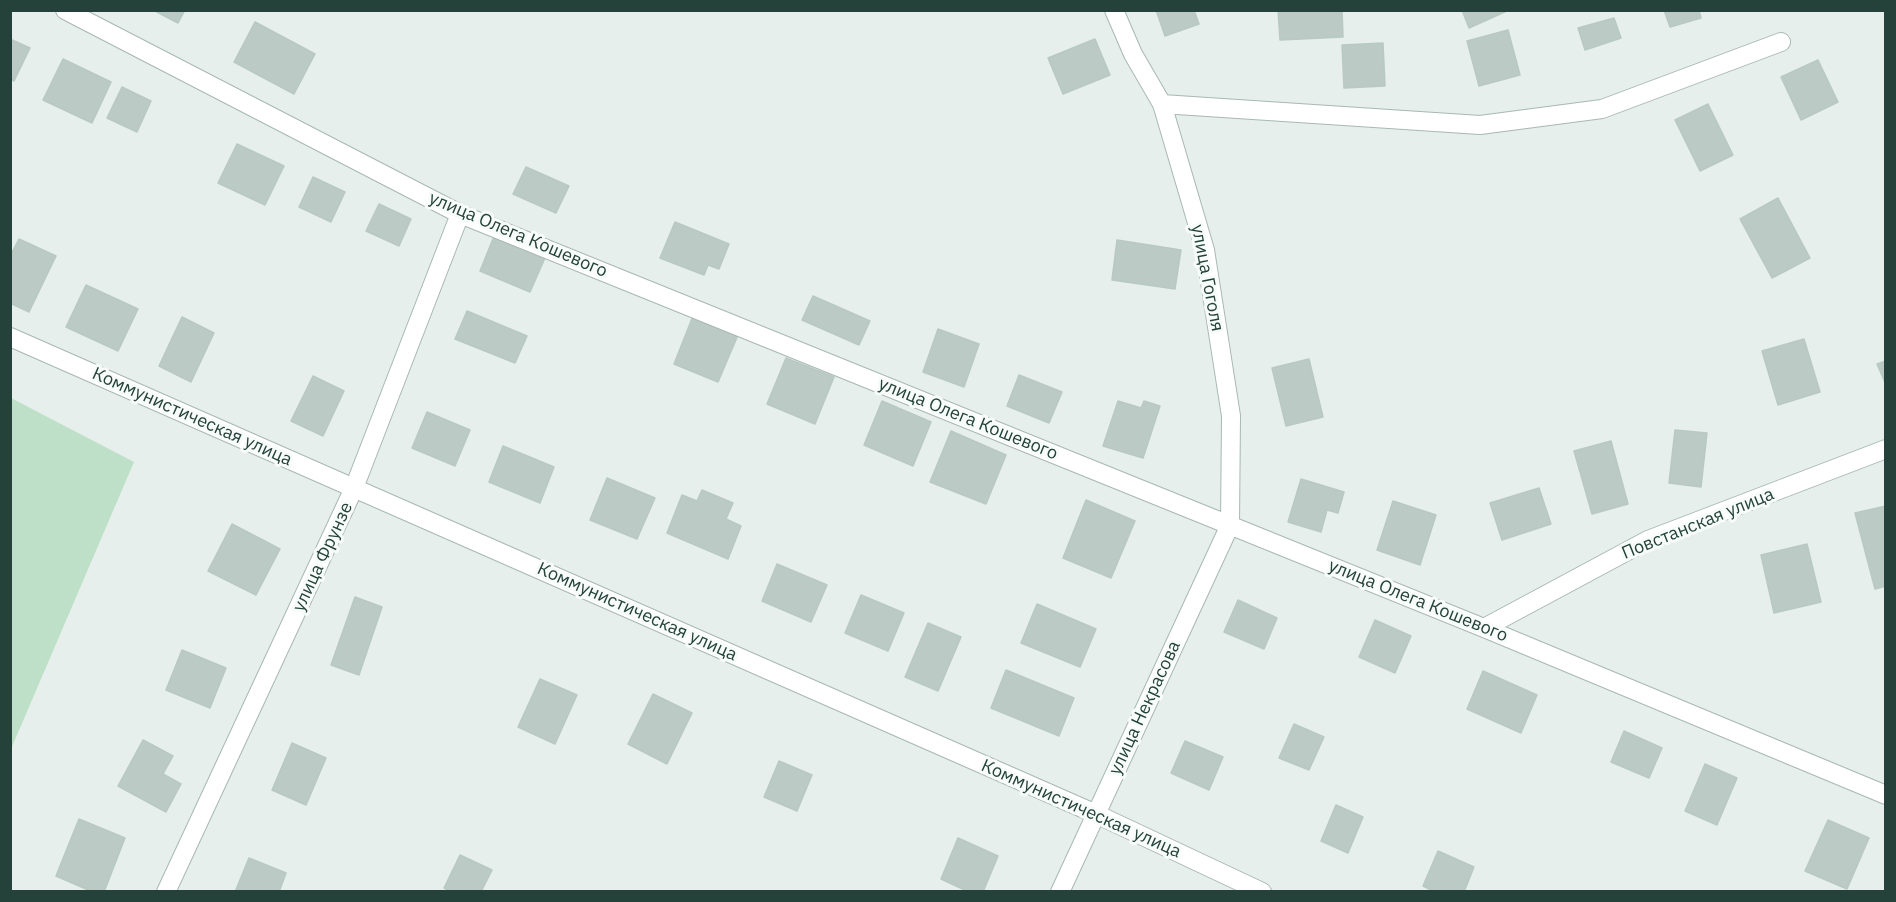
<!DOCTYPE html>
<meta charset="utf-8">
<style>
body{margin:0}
#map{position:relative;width:1896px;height:902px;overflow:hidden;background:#e6efeb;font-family:"IBM Plex Sans",sans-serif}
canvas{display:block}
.frame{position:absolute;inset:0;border:12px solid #24423a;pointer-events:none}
</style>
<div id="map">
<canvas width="1896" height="902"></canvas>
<div class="frame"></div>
</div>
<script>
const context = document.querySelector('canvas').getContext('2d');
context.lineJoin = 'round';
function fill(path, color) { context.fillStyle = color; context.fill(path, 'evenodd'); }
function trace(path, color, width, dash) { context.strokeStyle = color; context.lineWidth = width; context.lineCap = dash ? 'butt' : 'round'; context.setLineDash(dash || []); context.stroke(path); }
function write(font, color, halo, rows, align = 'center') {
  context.font = font + ' "IBM Plex Sans",sans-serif'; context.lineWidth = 6; context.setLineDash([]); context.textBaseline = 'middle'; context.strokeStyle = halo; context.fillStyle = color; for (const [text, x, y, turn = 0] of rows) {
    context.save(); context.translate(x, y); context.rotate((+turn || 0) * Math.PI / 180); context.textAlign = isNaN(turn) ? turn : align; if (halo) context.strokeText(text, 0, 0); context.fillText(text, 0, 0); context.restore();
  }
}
fill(new Path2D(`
 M11 398 134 462 11 749Z`), '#bfe0c8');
const building = new Path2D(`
 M153 10H185L178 23Z
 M1156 10H1194L1199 24 1165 36Z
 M1278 10H1342L1343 37 1280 40Z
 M1462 10H1509L1469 28Z
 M1664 10H1699L1701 18 1670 27Z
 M1614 18 1621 38 1585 50 1578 28Z
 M255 22 315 54 294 94 234 62Z
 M1508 30 1520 75 1479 86 1467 41Z
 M10 39 30 48 14 81 10 79Z
 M1095 39 1110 75 1063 94 1048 58Z
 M1383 43 1385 86 1344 88 1342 45Z
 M63 59 111 82 92 123 43 100Z
 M1818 60 1838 102 1801 120 1781 77Z
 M122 87 151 101 137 132 107 118Z
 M1708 104 1733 155 1700 171 1675 120Z
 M237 144 284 166 265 205 218 183Z
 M526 167 569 186 556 213 513 194Z
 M313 177 345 192 331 222 299 207Z
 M1778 198 1810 258 1772 278 1740 219Z
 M379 204 411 219 399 246 366 231Z
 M675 222 729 244 719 269 708 265 704 275 660 258Z
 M497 229 548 251 530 292 480 271Z
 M19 239 56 256 29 312 10 303V256Z
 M1117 240 1181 250 1175 289 1112 280Z
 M86 285 138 309 118 351 66 327Z
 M813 296 870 321 859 345 802 320Z
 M467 311 527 336 515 363 455 339Z
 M693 316 738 335 718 382 674 364Z
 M182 317 214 333 191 382 159 366Z
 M938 329 979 344 964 387 923 372Z
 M1804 339 1820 392 1778 405 1762 351Z
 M786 358 834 377 815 424 767 404Z
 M1309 359 1323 417 1286 426 1272 368Z
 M1886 361V385L1877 364Z
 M1019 375 1062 392 1049 423 1007 406Z
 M313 376 344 391 323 436 291 421Z
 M882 401 931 422 913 466 864 445Z
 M1118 401 1141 408 1144 401 1160 406 1143 458 1103 446Z
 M427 412 470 430 455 466 412 448Z
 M1675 430 1707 433 1701 487 1669 483Z
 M951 431 1006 455 986 504 930 482Z
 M1611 441 1628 504 1592 514 1574 451Z
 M503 446 554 467 540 503 489 482Z
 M607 478 655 498 637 539 590 520Z
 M1301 479 1344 492 1338 513 1327 510 1321 532 1288 522Z
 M1539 488 1551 524 1502 540 1490 503Z
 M702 490 733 503 726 519 741 526 728 559 667 533 682 495 697 501Z
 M1086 500 1135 521 1111 578 1063 558Z
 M1393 501 1436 515 1420 565 1377 550Z
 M1886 506V586L1875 589 1855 513Z
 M232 524 280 549 256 595 208 571Z
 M1807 544 1821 602 1774 613 1761 555Z
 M777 564 827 585 811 622 762 601Z
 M861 595 904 613 888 651 845 633Z
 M355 597 382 607 359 675 331 665Z
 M1238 600 1277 618 1264 649 1224 632Z
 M1037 604 1096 629 1080 667 1021 643Z
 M1375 620 1411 636 1395 673 1359 657Z
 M928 623 961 637 938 691 905 677Z
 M182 650 226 668 210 708 166 690Z
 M1006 670 1074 698 1059 736 991 708Z
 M1483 671 1537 695 1521 733 1467 709Z
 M540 679 577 695 555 744 518 727Z
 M653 694 692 713 667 764 628 744Z
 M1294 724 1324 737 1309 770 1279 758Z
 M1624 731 1662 748 1649 778 1611 762Z
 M143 740 173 756 163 774 181 784 166 812 118 786Z
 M1185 741 1223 757 1209 790 1171 773Z
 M292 743 326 758 306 805 272 790Z
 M779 761 812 775 797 811 764 797Z
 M1705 764 1737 778 1717 825 1685 811Z
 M1336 805 1363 817 1348 853 1321 841Z
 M79 819 125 838 104 892H93L56 876Z
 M1828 820 1869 838 1847 889 1805 871Z
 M958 838 998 856 983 892H969L941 879Z
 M1438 851 1474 867 1464 892H1435L1423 886Z
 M460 855 492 870 481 892H452L444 888Z
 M249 858 286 873 279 892H235Z`);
fill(building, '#bbcac4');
trace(building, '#b8c9c2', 1.5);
const minor = new Path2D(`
 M65 10 460 214 1484 628 1886 795
 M1162 104 1480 125 1602 109 1781 42
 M10 337 1096 814 1262 892
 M1484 628 1648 540 1886 449
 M166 892 354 488 460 214
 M1060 892 1230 525 1231 416 1205 250 1162 104 1133 54 1114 10`);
trace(minor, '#a8b8b2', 20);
trace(minor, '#fff', 18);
write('18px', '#24423a', '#f7fbf9', [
 ["улица Олега Кошевого",518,235,23],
 ["улица Гоголя",1207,278,79],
 ["Коммунистическая улица",192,417,24],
 ["улица Олега Кошевого",968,419,22],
 ["Повстанская улица",1698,524,-22],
 ["улица Фрунзе",323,557,-65],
 ["улица Олега Кошевого",1418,601,22],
 ["Коммунистическая улица",637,612,24],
 ["улица Некрасова",1145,708,-65],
 ["Коммунистическая улица",1081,809,24]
]);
</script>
